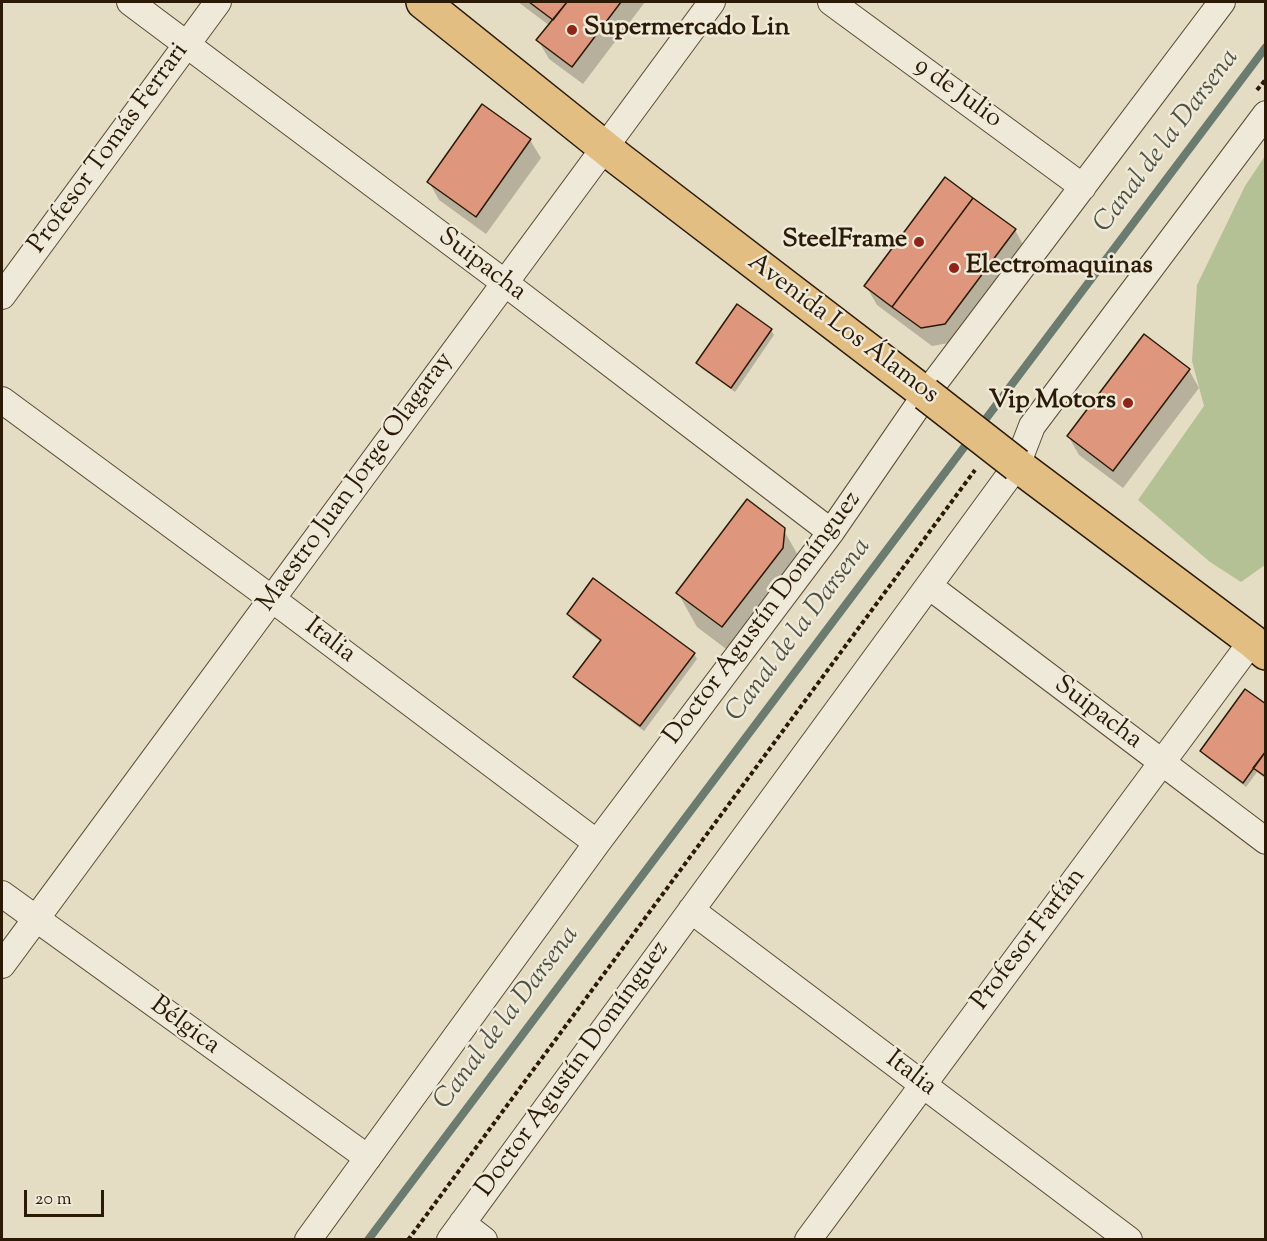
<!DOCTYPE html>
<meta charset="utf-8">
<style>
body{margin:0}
#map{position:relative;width:1267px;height:1241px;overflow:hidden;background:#e5ddc3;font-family:"Sorts Mill Goudy",serif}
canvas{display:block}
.frame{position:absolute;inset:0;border:3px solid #2b1a06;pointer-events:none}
.scale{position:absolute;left:24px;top:1190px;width:80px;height:27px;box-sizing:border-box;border:3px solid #2b1a06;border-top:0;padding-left:8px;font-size:18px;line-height:21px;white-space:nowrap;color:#2b1a06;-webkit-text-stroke:4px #eee9d8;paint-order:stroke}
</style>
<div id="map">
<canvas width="1267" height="1241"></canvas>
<div class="frame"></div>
<div class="scale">20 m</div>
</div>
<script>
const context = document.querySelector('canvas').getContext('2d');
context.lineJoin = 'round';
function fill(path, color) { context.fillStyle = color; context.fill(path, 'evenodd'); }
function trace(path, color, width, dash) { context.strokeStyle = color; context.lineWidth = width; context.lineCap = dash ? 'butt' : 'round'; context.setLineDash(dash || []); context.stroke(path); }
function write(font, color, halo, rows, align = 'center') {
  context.font = font + ' "Sorts Mill Goudy",serif'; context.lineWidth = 5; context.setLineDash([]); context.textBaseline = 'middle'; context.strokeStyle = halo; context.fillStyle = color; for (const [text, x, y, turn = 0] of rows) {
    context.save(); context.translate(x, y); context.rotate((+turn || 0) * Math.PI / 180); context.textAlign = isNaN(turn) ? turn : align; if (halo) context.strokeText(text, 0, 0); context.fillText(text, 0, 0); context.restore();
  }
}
fill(new Path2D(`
 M1265 156V565L1241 582 1210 562 1138 500 1204 406 1192 361 1197 285 1245 186Z`), '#b4c194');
fill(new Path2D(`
 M518 2H645L583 84 549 59 538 40 550 26Z
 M530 140 541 158 486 234 439 200 429 182Z
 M1015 230 1025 248 955 342 932 346 877 305 866 286Z
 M771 330 774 335 735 392 701 368 698 363Z
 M1189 370 1199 388 1123 488 1079 455 1068 436Z
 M783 529 803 564 742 661 697 627 678 593Z
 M569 615 694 654 697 659 644 731 578 682 575 677 601 642 572 620Z
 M1266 706V779L1257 772 1246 787 1205 756 1202 751Z`), '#0003');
trace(new Path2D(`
 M979 428 1266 47
 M368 1240 971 438`), '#6b7b70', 8);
const building = new Path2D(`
 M529 2H567L553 20Z
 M567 2H621L572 67 536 40Z
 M482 104 531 139 476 217 427 182Z
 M945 177 973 198 892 307 864 286Z
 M973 198 1016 229 945 324 921 328 892 307Z
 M737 304 772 329 731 388 696 363Z
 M1144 334 1190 369 1113 471 1067 436Z
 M747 499 785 528 783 548 722 627 676 593Z
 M593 578 695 653 640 726 573 677 601 640 567 614Z
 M1245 689 1266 704V751L1243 783 1200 751Z
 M1266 751V777L1253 768Z`);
fill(building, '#de977c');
trace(building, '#2b1a06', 1.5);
const minor = new Path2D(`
 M130 2 505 283 831 532
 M831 2 1083 187
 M2 296 218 2
 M2 400 272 599 597 843
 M929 586 1266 841
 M2 894 368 1158
 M691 910 1129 1240
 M2 965 712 2
 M462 1223 484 1240
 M308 1240 597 843 831 532 926 394 1222 2
 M450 1240 1017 465 1032 426 1266 114
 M808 1240 1252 641`);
const major = new Path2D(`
 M423 2 619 159 926 394
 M1017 465 1252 641 1266 653`);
trace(minor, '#5a4b35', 28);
trace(major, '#2b1a06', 36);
trace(new Path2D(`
 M1257 90 1266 79
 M408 1240 975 470`), '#2b1a06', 4, [4.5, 3]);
trace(minor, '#eee9d8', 26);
trace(major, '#e2be82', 33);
const majorBridge = new Path2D(`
 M926 394 1017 465`);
trace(majorBridge, '#2b1a06', 36, []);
trace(majorBridge, '#e2be82', 33);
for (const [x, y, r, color] of [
 [572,30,6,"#8f2418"],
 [919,242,6,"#8f2418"],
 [954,268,6,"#8f2418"],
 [1128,403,6,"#8f2418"]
]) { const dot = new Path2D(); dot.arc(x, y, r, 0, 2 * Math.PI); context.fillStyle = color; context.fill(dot); trace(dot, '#eee9d8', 2); }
write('bold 26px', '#2b1a06', '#eee9d8', [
 ["Supermercado Lin",584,30],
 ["SteelFrame",907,242,"right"],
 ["Electromaquinas",966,268],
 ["Vip Motors",1116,403,"right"]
], 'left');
write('26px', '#2b1a06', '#eee9d8', [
 ["9 de Julio",957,94,36],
 ["Profesor Tomás Ferrari",110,149,-54],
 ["Suipacha",481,266,37],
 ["Avenida Los Álamos",842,330,37],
 ["Maestro Juan Jorge Olagaray",357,483,-54],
 ["Doctor Agustín Domínguez",764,619,-53],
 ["Italia",329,642,37],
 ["Suipacha",1097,714,37],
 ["Profesor Farfán",1030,940,-53],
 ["Bélgica",184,1027,36],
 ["Doctor Agustín Domínguez",574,1070,-54],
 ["Italia",910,1075,37]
]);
write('italic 27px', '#505244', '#eee9d8', [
 ["Canal de la Darsena",1168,142,-53],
 ["Canal de la Darsena",800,631,-53],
 ["Canal de la Darsena",508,1019,-53]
]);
</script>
